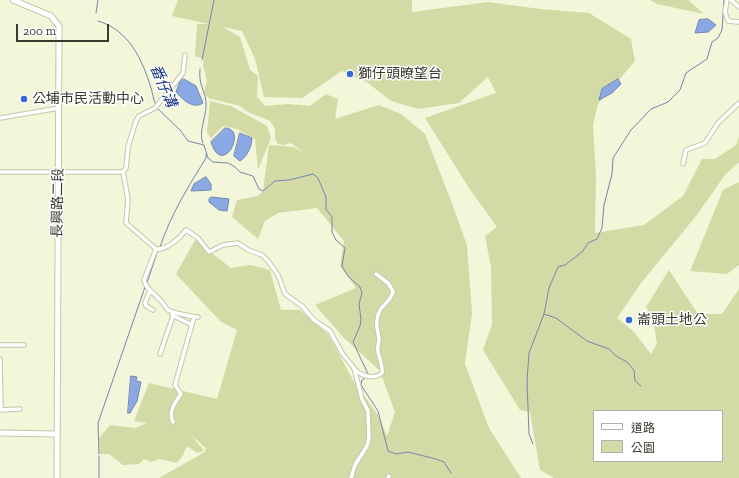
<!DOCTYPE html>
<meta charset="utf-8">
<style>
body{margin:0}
#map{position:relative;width:739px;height:478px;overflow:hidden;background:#f3f6d8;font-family:"Zilla Slab","Noto Sans TC",serif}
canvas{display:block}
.legend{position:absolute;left:593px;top:410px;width:130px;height:52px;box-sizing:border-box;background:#fff;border:1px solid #b0b1ac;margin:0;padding:5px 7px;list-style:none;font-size:12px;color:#393b2f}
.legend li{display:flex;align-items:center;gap:8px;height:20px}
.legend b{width:20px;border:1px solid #b0b1ac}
.scale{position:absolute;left:16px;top:24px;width:93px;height:18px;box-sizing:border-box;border:2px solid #393b2f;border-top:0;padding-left:5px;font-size:12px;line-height:14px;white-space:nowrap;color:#393b2f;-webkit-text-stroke:3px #fff;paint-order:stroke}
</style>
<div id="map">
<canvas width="739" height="478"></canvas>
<ul class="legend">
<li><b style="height:5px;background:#fff"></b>道路</li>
<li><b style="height:11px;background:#d4daa6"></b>公園</li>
</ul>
<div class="scale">200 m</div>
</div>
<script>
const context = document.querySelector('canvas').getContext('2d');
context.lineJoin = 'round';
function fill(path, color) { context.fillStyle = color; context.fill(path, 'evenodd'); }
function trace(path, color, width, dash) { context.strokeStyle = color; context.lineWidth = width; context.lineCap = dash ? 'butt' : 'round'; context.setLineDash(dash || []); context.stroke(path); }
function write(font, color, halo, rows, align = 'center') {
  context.font = font + ' "Zilla Slab","Noto Sans TC",serif'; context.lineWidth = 3; context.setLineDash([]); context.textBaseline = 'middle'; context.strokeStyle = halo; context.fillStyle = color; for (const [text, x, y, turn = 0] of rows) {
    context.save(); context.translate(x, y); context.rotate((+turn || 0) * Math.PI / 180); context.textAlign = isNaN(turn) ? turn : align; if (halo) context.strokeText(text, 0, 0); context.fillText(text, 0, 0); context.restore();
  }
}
fill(new Path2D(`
 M178 0H412V12L488 2 540 9 589 13 631 39 635 61 598 104 593 125 596 175 595 233 644 225 683 196 702 159H715L736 145 739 137V162L725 175 696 216 641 283 617 318 634 332 651 354 657 344 653 318 646 307 669 270 698 314H722L739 289V478H554L540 470 530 412 520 410 483 350 492 324 491 267 485 236 497 227 469 188 425 118 496 93 488 77 459 103 418 109 391 101 368 83 342 71 302 98 264 97 255 59 242 31 223 27 240 37 250 70 258 76 257 97 265 106 288 104 310 106 326 94 338 99 335 119 379 105 401 114 425 134 453 206 467 245 472 313 465 364 489 428 521 478H159L205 452 206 448 192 436 204 451 197 453 187 446 183 455 177 463 160 459 151 462 144 459 139 464 123 465 109 454H100L99 438 110 425 135 428 147 423 134 421 149 383 217 399 237 330 220 321 176 274 195 240 231 268 250 265 270 270 281 310H300L328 334 353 380 378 415 387 436 395 412 380 371 344 338 315 305 356 288 340 266 344 241 317 208 278 213 265 221 258 239 232 217 237 200 258 196 263 191 269 145 293 147 303 152 291 143 284 145 278 144 275 139V129L270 121 248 112 240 106 208 98 204 92 207 81 203 66 204 59 195 56 197 24H209L172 16ZM594 411H722V461H594Z
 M650 0H688L704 14 657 4Z
 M210 101 231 106 267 126 271 138 258 170 255 139 237 129 223 126 211 138 207 133Z
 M739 182V265L727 274 690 271 723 190Z`), '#d4daa6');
const water = new Path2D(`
 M708 19 716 25 708 32 695 33 699 20Z
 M184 79 196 86 203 103C193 110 182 99 176 92L180 81Z
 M618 79 621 84 612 93 599 100 602 89Z
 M225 128C249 128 222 179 211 142Z
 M240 133 252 138C252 146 247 157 240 161L234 156Z
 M206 177 211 184V190L191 191 194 184Z
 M212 197 229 199 227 211 219 210 209 202V199Z
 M131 376 137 377 136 381 141 382 137 401 130 413H128Z`);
fill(water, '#8aa8e4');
trace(water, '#7287ae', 1);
trace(new Path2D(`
 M96 13 98 0
 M98 21C129 30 142 59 151 88 153 94 153 99 156 105
 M202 60 214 0
 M200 69C198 87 207 92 206 106 206 117 198 133 203 143
 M157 108 180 130 188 141 204 145 208 158 213 162 228 163 235 167 240 172 253 176 259 189 263 191 275 181 289 180 313 174 318 178 326 197V209L332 217V232L336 240 345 248 342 266 348 276 360 287 362 293 359 304 361 319 360 326 353 342 368 374
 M160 247C171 214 188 187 206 158V154
 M147 283 158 250
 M544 314 556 318 587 341 609 349 616 356 627 362 634 370 635 381 641 386
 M366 377 362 380 361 385 378 411 388 451 396 454 408 452 436 459 444 462 451 473
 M533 444 529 434 527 381 529 353 544 314 549 288 558 267 565 265 582 252 588 243 597 239 602 228 604 205 612 174 613 158 631 130 651 109 668 102 680 90 686 73 707 59 712 42 718 38 722 30 724 0
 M99 454 98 423 145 287
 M99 456V478`), '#7287ae', 1);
const street = new Path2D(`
 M727 0 725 12 728 21 739 22
 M731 0 739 7
 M0 118 59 108
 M683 164 686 150 705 143 718 123 739 103
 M0 172H123L128 199 126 223 156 249 144 280C146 290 156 294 162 302 165 305 165 309 170 311 174 313 194 317 198 317
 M123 172 126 168 128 147 136 121 139 116 155 108 183 73 185 55
 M156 249C167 250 179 239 186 230L198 238 209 252 223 245 238 243 248 250 262 255 268 261 278 275 285 294 302 306 314 320 330 331 342 353 354 368 362 399 368 411 369 438 367 446 355 465 351 478
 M150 291 145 303 146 306 153 310
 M172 315 192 325
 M0 345H24
 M160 354 173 316
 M0 359 1 410
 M354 369C361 376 374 380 382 373 383 364 379 359 378 351 377 347 379 343 379 339 378 332 376 327 377 320 379 303 391 304 393 291L388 283 376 274
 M0 410 20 409
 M173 422C168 411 175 403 181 394L175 385 194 317
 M388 478 389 476`);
const secondary = new Path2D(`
 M13 0 51 16 59 26 57 478
 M0 433 57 434`);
trace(street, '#c3c7aa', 5.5);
trace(secondary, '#c3c7aa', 7);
trace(street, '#fff', 3.5);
trace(secondary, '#fff', 5);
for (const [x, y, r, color] of [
 [350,74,4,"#3768d8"],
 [24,99,4,"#3768d8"],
 [629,320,4,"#3768d8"]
]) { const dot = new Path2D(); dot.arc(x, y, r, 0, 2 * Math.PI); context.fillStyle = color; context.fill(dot); trace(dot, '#fff', 1.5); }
write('14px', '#393b2f', '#fff', [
 ["獅仔頭暸望台",358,74],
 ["公埔市民活動中心",32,99],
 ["崙頭土地公",637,320]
], 'left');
write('14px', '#393b2f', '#fff', [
 ["長興路二段",58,203,-89]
]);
write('italic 15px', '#19377d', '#fff', [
 ["番仔溝",163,86,67]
]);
</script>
